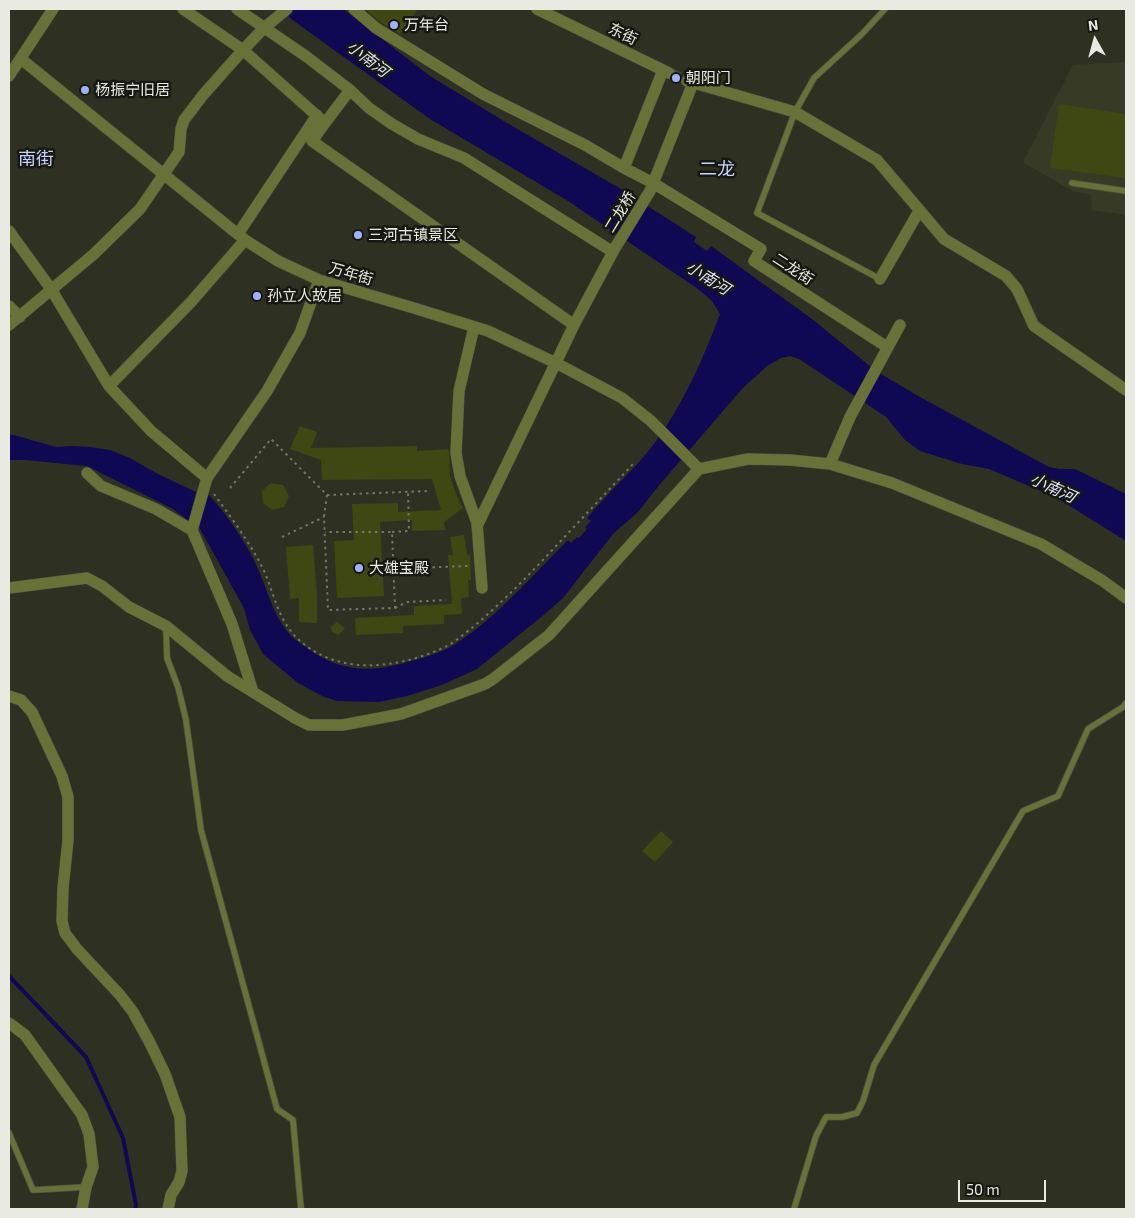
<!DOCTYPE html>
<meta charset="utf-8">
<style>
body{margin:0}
#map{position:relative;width:1135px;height:1218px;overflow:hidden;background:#2e3122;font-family:"Exo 2",sans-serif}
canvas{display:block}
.frame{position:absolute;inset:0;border:10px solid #e9ebe2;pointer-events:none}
.north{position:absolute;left:1070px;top:15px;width:50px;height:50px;-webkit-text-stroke:4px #161811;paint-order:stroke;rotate:353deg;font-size:14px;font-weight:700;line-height:20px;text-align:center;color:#e9ebe2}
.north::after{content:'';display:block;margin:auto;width:18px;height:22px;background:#e9ebe2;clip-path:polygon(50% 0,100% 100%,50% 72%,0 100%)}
.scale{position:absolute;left:958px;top:1180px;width:88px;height:22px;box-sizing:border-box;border:2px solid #e9ebe2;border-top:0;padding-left:6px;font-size:15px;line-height:18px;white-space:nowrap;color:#e9ebe2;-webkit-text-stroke:4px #161811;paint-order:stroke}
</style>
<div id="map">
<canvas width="1135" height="1218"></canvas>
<div class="frame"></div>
<div class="north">N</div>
<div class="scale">50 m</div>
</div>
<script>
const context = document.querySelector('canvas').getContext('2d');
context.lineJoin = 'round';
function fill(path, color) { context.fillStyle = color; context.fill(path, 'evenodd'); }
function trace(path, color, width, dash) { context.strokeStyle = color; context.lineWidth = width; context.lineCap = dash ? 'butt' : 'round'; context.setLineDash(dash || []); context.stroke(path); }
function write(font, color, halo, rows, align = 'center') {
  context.font = font + ' "Exo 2","Noto Sans SC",sans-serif'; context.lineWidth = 5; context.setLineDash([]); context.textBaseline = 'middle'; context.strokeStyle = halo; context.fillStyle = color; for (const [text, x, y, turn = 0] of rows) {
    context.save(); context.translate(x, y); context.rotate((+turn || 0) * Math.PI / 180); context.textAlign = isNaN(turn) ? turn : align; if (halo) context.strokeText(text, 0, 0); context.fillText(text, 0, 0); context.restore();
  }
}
fill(new Path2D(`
 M1126 62V215L1092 210 1091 195 1072 191 1023 162 1073 65Z`), '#373b26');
fill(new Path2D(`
 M281 9H343L430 76 507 123 621 189 696 237 694 242 707 251 711 246 812 319 876 371 920 397 1049 467 1059 469H1075L1126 494V541L1057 498 989 469 962 464 920 451 905 440 886 417 799 359 790 356 781 358 767 366 742 389 661 483 638 512 613 534 563 598 546 613 477 669 442 685 407 696 379 702 337 701 322 696 298 683 263 654 250 630 244 608 199 527 208 494C226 513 248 545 258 569 267 589 273 614 287 631 292 638 300 643 307 648 344 675 376 672 418 659 432 655 445 651 457 643 499 615 532 576 568 540L571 543 577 537 579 538 587 529 585 527 591 521 587 518C608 492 634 470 654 444 683 405 703 359 720 314L712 301 698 289 568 201 430 119 291 19Z
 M9 435H14L56 447 72 446 90 447 110 450 130 458 158 474 196 492 189 521 173 509 87 466 25 460H9Z`), '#0f0852');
trace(new Path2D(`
 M9 976 86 1057 123 1138 136 1205 135 1209`), '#0f0852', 4);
fill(new Path2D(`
 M365 9H418L400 34 380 22Z
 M1059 104 1126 114V178L1050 168Z
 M300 426 317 432 311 448 417 446V451L449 449 450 476 457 496 463 508 444 522 445 530 412 531V520L380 522 384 596 337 598 334 541 354 540 352 504 398 503V512L441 510 432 479 322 480 321 460 290 449Z
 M271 483 283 485 289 496 284 507 272 510 263 503 262 491Z
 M464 535 467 555 470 554 471 580H468L469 597 461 598 462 614 444 615V624L403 626V633L356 635 355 618 414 615V606L452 604 448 555H453L450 537Z
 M313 545 317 596V623L299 622V598L290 599 286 547Z
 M337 622 345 628 338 635 332 632 330 627Z
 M661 831 673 842 655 862 642 851Z`), '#3f4713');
trace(new Path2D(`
 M669 73 687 81`), '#4a4d3f', 11, [11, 5.5]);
const lane = new Path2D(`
 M1072 183 1126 191
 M880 279 757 213 795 112 814 78 862 34 885 9
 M166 628 167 658 178 687 186 720 201 830 277 1109 293 1120 301 1209
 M9 1133 33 1190 86 1187
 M794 1209 816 1136 826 1117H842L857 1113 863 1101 874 1065 1023 811 1058 796 1088 729 1123 707 1126 703`);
const street = new Path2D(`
 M183 9 243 50 325 123 312 141 574 325
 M237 9 307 57 350 90 369 108 392 124 418 139 464 158 613 252
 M354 9 376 28 483 94 585 145 624 168 653 183 761 249 754 261 887 347
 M537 9 669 73
 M21 59 245 240 278 261 319 280 417 309 488 331 556 363 622 398 651 421 699 469
 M9 76 53 9
 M687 81 795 112 877 160 944 239 1006 276 1017 289 1034 326 1126 390
 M325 123 350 90
 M624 168 663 70
 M9 231 51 289 109 386 151 431 207 478
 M238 234 317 115
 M880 279 919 211
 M9 306 20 317
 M9 325 94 254 140 209 179 152 181 129 184 120 203 95 243 50 264 28 287 9
 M474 327 459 391 456 453 460 476 477 523 482 588
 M109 386 191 302 245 240
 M830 464 850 417 900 325
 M87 473 101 486 156 509 192 530 232 624 253 692
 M477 526 574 325 615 248 650 191 693 83
 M192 530 207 478 267 391 300 333 319 280
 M9 588 87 578 102 586 129 607 166 626 227 676 295 718 309 725H343L401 714 485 684 493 679 549 635 699 469 748 459 790 460 830 464 892 483 1041 544 1103 581 1126 598
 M9 696 21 700 32 712 62 776 68 797V840L63 888 62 921 65 933 77 949 120 995 133 1012 150 1043 165 1074 180 1117 182 1171 179 1182 171 1195 168 1209
 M9 1023 25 1035 82 1115 89 1134 93 1167 86 1187 82 1209`);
trace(lane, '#4c4f41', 7);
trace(street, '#4c4f41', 12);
trace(new Path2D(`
 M230 488 271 439 327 495 324 517 328 610 395 608 392 532H325
 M214 494C232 519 252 545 265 573 274 595 279 620 296 637 336 677 398 669 445 647 455 642 464 634 473 627 497 607 519 585 541 562 572 529 603 496 634 463
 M327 495 428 491
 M392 532 409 531 408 492
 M282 537 324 517
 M387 569 468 566
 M395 608 407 602 446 600`), '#727568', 2, [2.5, 4]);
trace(lane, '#687238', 5.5);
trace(street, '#687238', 11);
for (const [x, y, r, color] of [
 [394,25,5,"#a1b2fd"],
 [676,78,5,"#a1b2fd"],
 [85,90,5,"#a1b2fd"],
 [358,235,5,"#a1b2fd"],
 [257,296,5,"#a1b2fd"],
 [359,568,5,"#a1b2fd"]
]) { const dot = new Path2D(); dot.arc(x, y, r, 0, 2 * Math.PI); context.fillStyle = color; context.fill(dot); trace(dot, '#161811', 2); }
write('15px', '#e9ebe2', '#161811', [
 ["万年台",404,25],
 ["朝阳门",686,78],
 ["杨振宁旧居",95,90],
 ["三河古镇景区",368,235],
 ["孙立人故居",267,296],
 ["大雄宝殿",369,568]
], 'left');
write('15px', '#e9ebe2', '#161811', [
 ["东街",623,34,26],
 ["二龙桥",620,212,-59],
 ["二龙街",793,269,33],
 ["万年街",351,274,16]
]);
write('italic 16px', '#dde3f9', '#161811', [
 ["小南河",368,59,38],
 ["小南河",708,278,32],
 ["小南河",1053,488,25]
]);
write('18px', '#c6d1fb', '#161811', [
 ["南街",36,159],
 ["二龙",717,169]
]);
</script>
